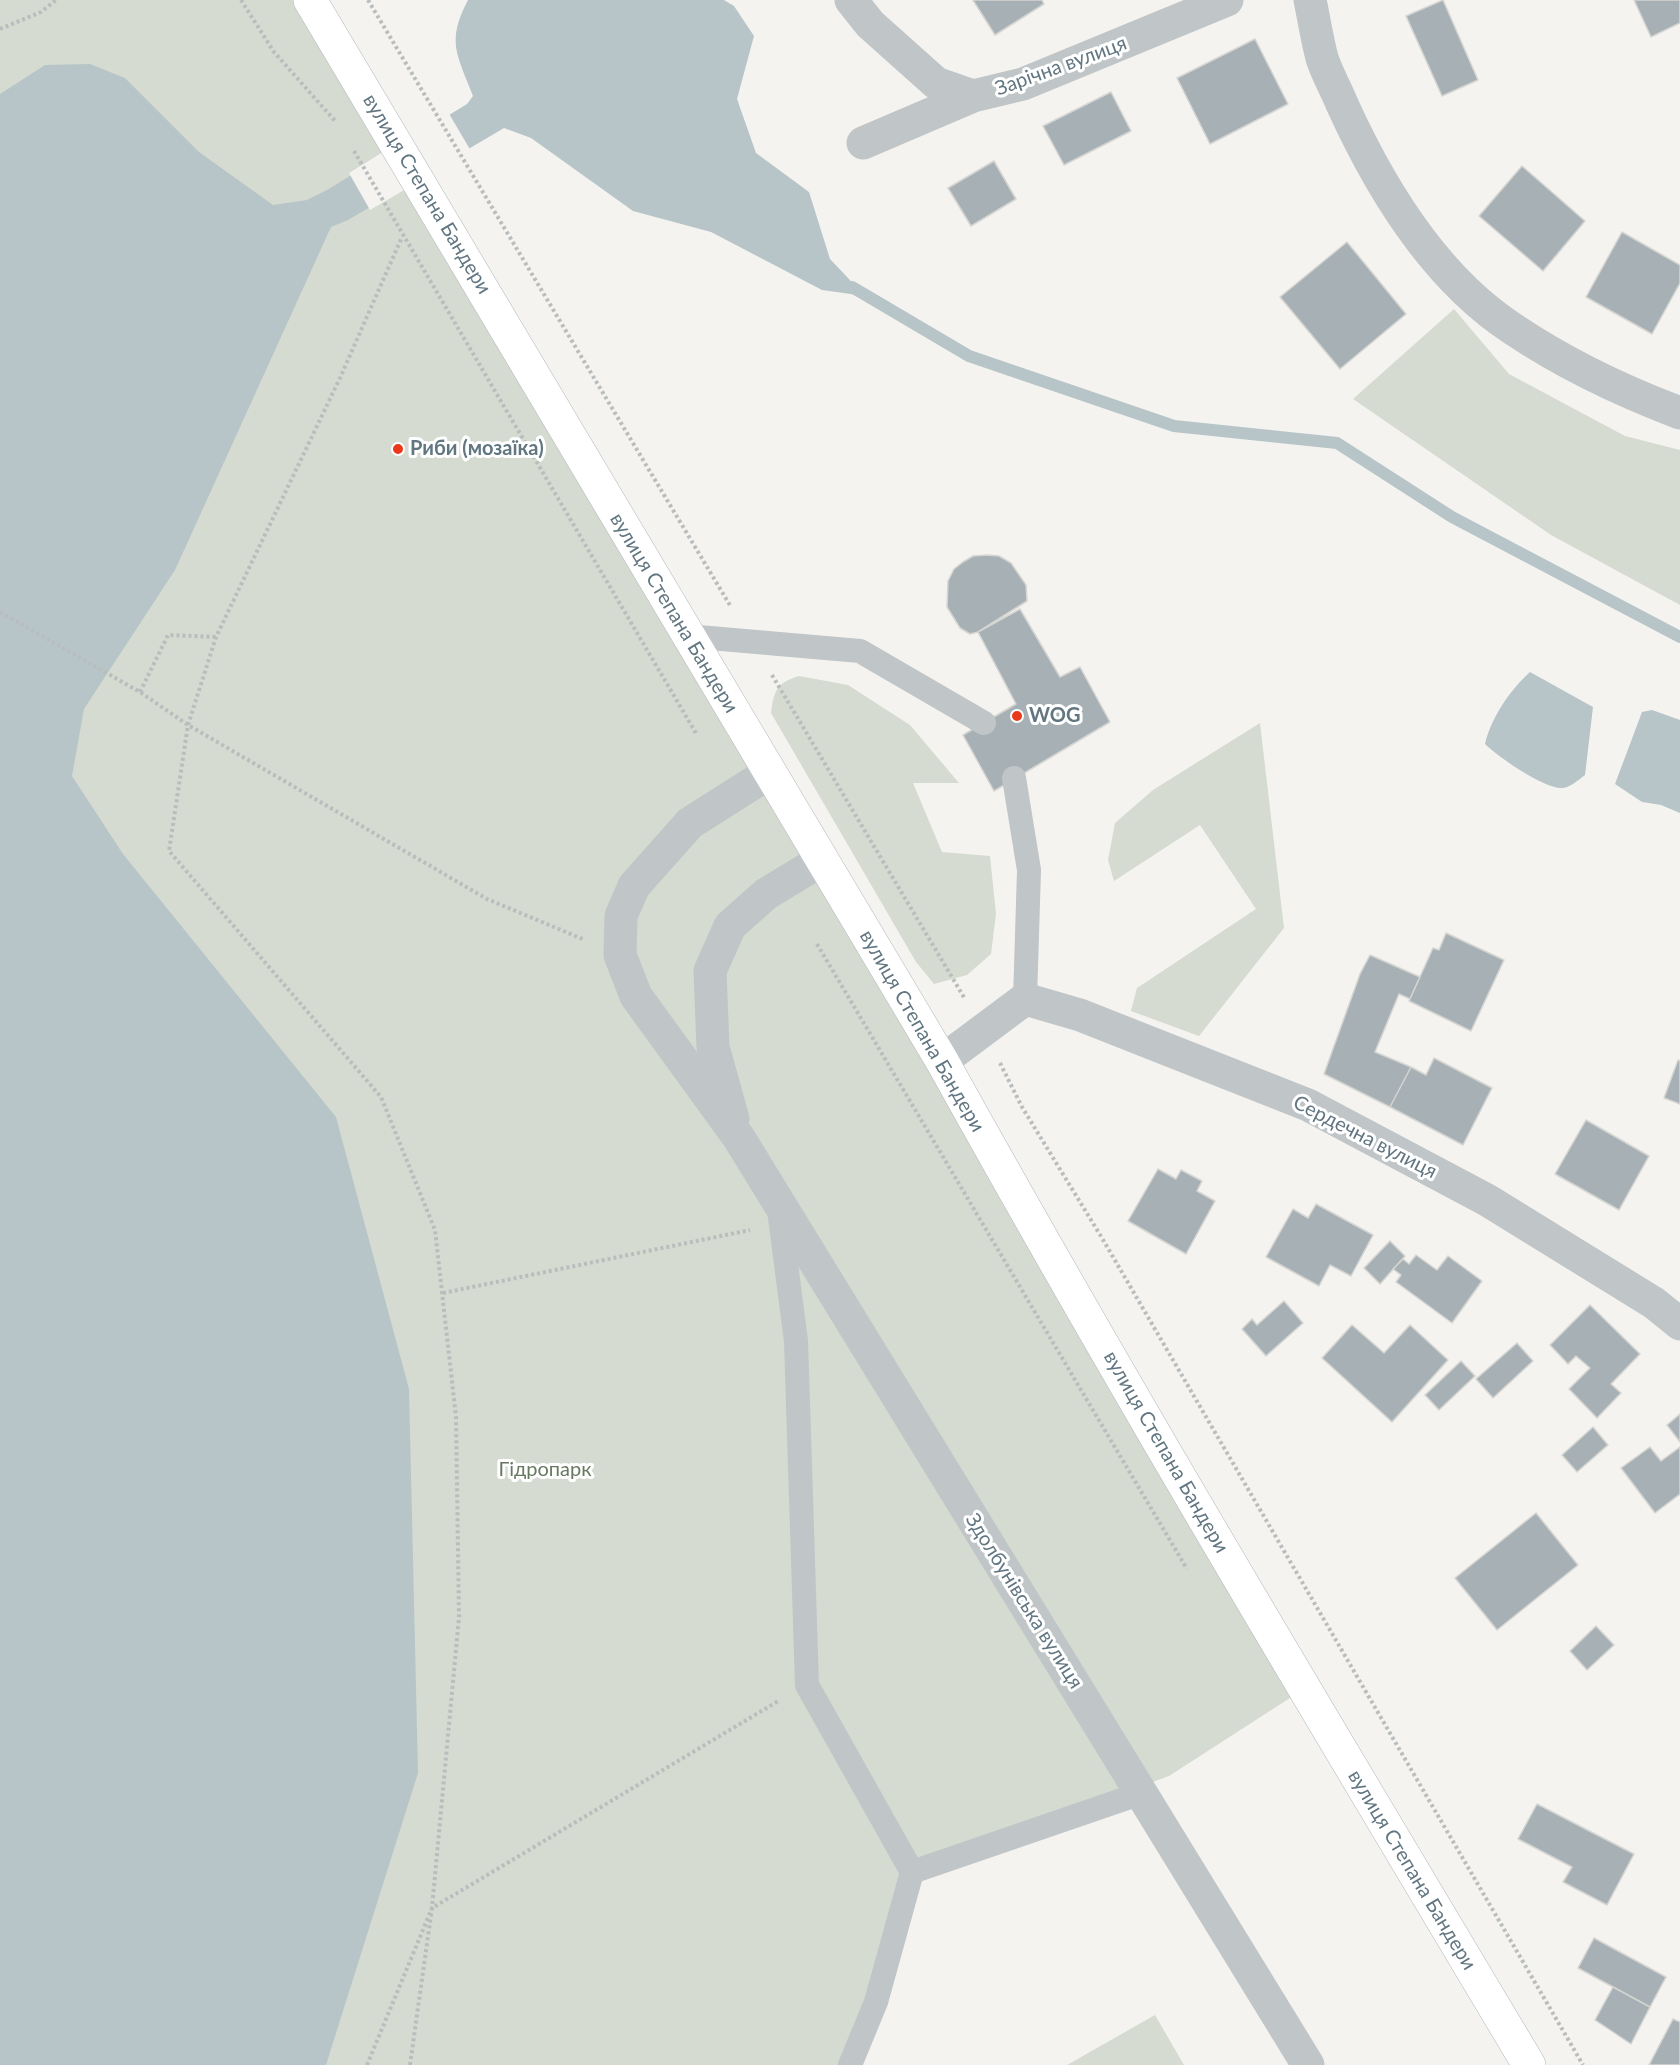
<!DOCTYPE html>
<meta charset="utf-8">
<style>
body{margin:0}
canvas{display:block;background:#f4f3ef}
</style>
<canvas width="1680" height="2065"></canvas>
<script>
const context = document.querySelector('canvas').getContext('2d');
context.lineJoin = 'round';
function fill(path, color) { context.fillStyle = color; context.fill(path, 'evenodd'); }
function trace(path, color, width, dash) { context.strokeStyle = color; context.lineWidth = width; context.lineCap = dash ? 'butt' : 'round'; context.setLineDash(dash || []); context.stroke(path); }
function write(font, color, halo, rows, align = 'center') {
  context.font = font + ' Lato,sans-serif'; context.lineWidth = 6; context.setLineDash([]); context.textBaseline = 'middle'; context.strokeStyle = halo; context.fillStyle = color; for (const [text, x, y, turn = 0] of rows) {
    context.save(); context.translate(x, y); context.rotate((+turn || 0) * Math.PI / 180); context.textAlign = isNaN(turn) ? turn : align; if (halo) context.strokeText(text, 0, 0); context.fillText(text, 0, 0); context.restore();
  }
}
fill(new Path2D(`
 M0 0H310L1304 1689 1169 1776 912 1872 850 2065H0Z
 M1454 309 1509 374 1625 436 1680 450V605L1551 535 1353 399Z
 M799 676 848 685 910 725 959 783H913L942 852 990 856 996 914 991 954 967 975 934 984 916 962 771 713C774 691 776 683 799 676Z
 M1260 723 1284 928 1199 1036 1131 1011 1137 988 1256 909 1200 825 1114 881 1108 860 1115 823 1153 790Z
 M1155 2015 1184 2065H1067Z`), '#d5dbd0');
fill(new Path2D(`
 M468 0H724L734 6 754 36 737 99 756 153 809 192 830 259 865 296 822 290 711 232 633 211 531 138 504 128 348 220 331 227 175 570 84 709 72 776 123 854 336 1117 409 1389 418 1773 326 2065H0V94L45 65 90 64 125 78 199 152 273 205 307 200 327 190 467 104 473 96C457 54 446 42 468 0Z
 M1530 672 1593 707 1585 775C1578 780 1570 788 1561 788 1543 788 1497 756 1485 744 1491 718 1510 690 1530 672Z
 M1652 710 1680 720V813L1661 805 1642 802 1615 784 1642 712Z`), '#b7c5c8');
fill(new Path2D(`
 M448 112 471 151 370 210 349 173Z`), '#f4f3ef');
trace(new Path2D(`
 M852 287 969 356 1174 426 1337 443 1452 517 1680 637`), '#b7c5c8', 12);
const building = new Path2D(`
 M973 0H1042L1044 4 995 35Z
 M1443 0 1478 80 1442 96 1406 16Z
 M1634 0H1680V23L1651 37Z
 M1255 39 1288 104 1210 144 1177 78Z
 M1111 92 1131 131 1064 165 1043 126Z
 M994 161 1016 199 971 226 948 188Z
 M1522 166 1585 221 1543 271 1479 216Z
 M1622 232 1680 265V283L1652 334 1586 297Z
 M1347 242 1406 314 1340 369 1280 297Z
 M987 555 999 556 1011 563 1026 585 1027 601 978 632 970 634 960 628 947 607 948 581 954 569 963 562 973 556Z
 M1020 609 1060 677 1080 667 1110 722 994 791 963 735 1016 704 978 632Z
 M1446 933 1504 960 1471 1031 1409 1001 1433 948 1439 950Z
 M1370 955 1420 977 1410 999 1399 994 1375 1052 1411 1067 1390 1107 1324 1074 1360 974Z
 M1434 1058 1492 1088 1463 1145 1390 1107 1411 1067 1426 1075Z
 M1678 1060 1680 1061V1104L1664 1098Z
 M1586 1120 1649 1156 1619 1210 1555 1174Z
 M1158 1169 1176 1179 1181 1170 1202 1181 1197 1191 1215 1201 1186 1254 1128 1221Z
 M1316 1204 1373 1235 1351 1276 1330 1265 1319 1286 1266 1257 1293 1209 1308 1218Z
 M1390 1241 1405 1256 1380 1284 1364 1268Z
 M1416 1255 1437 1270 1448 1256 1482 1281 1452 1323 1396 1282 1401 1275 1393 1269 1403 1259 1409 1264Z
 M1284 1301 1303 1323 1266 1356 1242 1329 1252 1319 1257 1325Z
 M1590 1305 1640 1354 1611 1384 1621 1393 1597 1418 1569 1389 1590 1368 1576 1356 1568 1364 1550 1345Z
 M1352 1325 1384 1353 1410 1325 1448 1360 1392 1422 1322 1358Z
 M1517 1343 1533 1361 1493 1398 1476 1379Z
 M1461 1361 1475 1376 1439 1410 1425 1395Z
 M1680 1414V1442L1667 1425Z
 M1593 1427 1608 1445 1577 1472 1562 1455Z
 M1650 1447 1661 1461 1680 1447V1494L1655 1513 1621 1468Z
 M1536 1513 1578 1565 1497 1630 1455 1578Z
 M1596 1626 1614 1645 1587 1670 1570 1651Z
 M1537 1804 1634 1854 1607 1905 1563 1882 1572 1867 1518 1839Z
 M1594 1938 1666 1977 1650 2007 1578 1968Z
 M1613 1987 1650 2007 1631 2044 1595 2020Z
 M1673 2019 1680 2022V2065H1649Z`);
fill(building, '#a7b1b5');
trace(building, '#d5d5d2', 1.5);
const secondary = new Path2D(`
 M310 0 942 1061C1130 1400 1330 1732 1529 2065`);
trace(secondary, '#b2b8bc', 34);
trace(new Path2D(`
 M241 0 274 52 336 122
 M368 0 731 607
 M0 29 41 12 56 0
 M354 151 697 735
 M0 612 140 692 188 725 487 899 585 940
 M772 675 965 999
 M140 692 168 635 216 637
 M817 944 1187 1569
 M1000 1063 1022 1107 1102 1238 1583 2065
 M443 1293 750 1230
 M367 2065 432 1908 459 1617 456 1417 435 1230 381 1097 169 851 188 725 216 637 340 378 402 237
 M410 2065 432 1908 780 1700`), '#babdbe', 4, [3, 3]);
trace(new Path2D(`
 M687 636 860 651 984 723
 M1014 778 1029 870 1025 999
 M779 1210 796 1341 807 1685 912 1872
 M850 2065 876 2002 912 1872 1142 1793`), '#c0c5c7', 24);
trace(new Path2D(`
 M851 0 870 24 936 83 973 96 1023 84 1227 0
 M1310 0C1314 19 1317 39 1322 58 1327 74 1336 89 1342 104 1380 188 1435 278 1513 329 1565 364 1622 391 1680 413
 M863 143 973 96
 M769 773 690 823 634 886 621 916 620 955 636 996 739 1138 1308 2065
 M942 1061 1025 999 1080 1015 1308 1105 1487 1200 1654 1303 1680 1324
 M733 1119 713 1047 710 971 730 926 766 894 822 860`), '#c0c5c7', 33);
trace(secondary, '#fff', 33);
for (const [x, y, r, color] of [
 [398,449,6,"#e9391a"],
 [1017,716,6,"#e9391a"]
]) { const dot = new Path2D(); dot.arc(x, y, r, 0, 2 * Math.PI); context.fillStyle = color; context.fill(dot); trace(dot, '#fff', 2); }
write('20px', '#617681', '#fff', [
 ["Зарічна вулиця",1061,66,-20],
 ["вулиця Степана Бандери",427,194,59],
 ["вулиця Степана Бандери",674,613,59],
 ["вулиця Степана Бандери",922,1031,60],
 ["Сердечна вулиця",1365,1137,27],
 ["вулиця Степана Бандери",1166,1452,60],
 ["Здолбунівська вулиця",1024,1601,58],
 ["вулиця Степана Бандери",1412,1870,59]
]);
write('bold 20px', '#617681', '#fff', [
 ["Риби (мозаїка)",410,449],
 ["WOG",1029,716]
], 'left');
write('20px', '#677860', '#fff', [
 ["Гідропарк",545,1470]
]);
</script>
